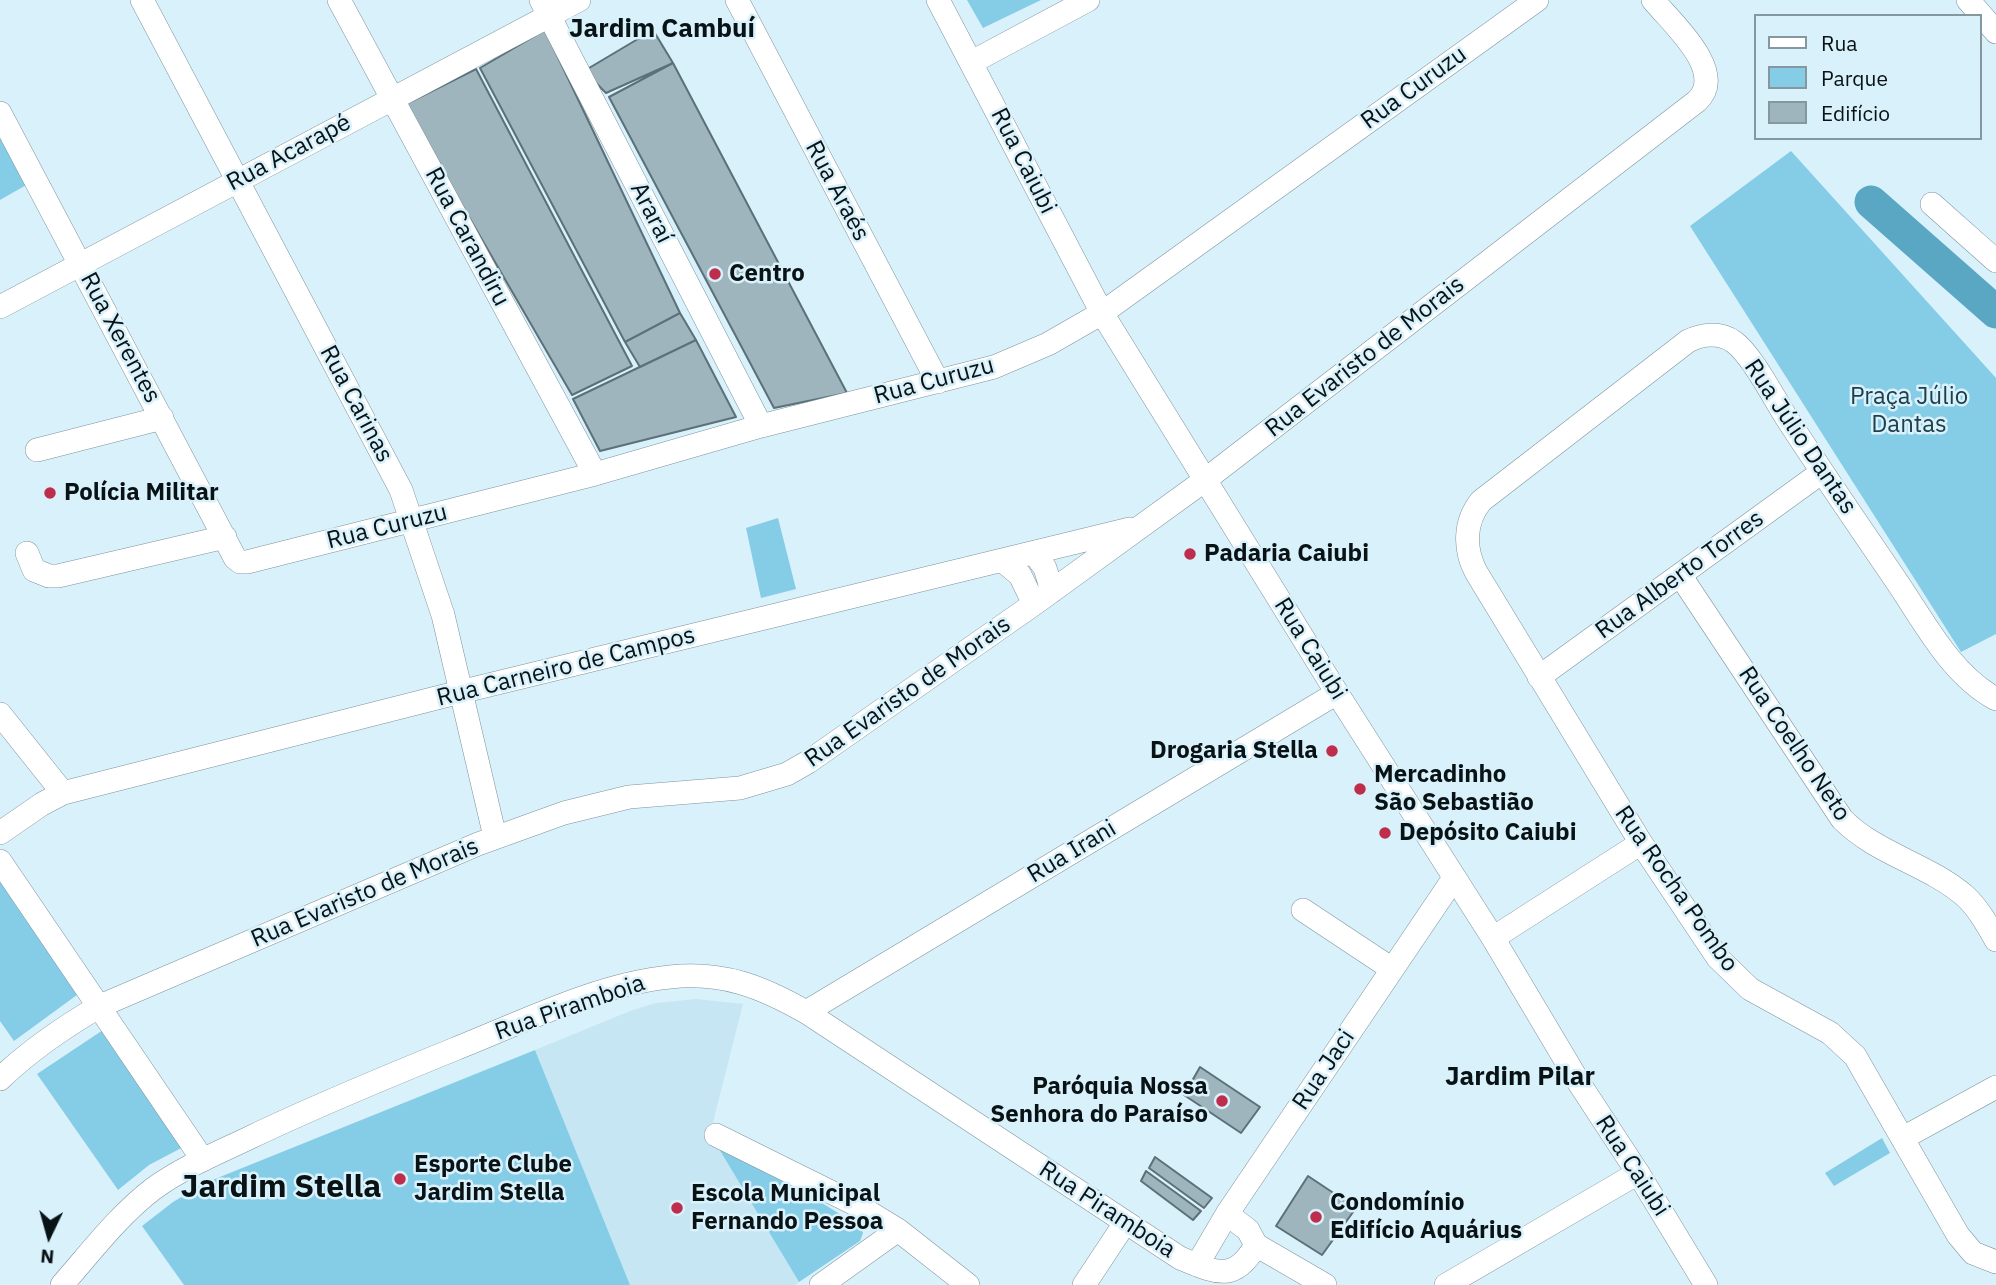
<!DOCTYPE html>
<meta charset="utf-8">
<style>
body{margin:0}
#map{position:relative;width:1996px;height:1285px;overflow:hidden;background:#d9f1fb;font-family:"IBM Plex Sans",sans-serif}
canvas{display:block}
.legend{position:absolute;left:1754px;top:14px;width:228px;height:126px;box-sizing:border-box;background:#d9f1fb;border:2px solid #86989f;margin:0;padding:9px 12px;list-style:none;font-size:21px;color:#091215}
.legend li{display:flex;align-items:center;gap:14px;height:35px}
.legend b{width:35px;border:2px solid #86989f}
.north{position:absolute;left:14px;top:1201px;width:70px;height:70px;-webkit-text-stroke:5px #d9f1fb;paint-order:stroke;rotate:185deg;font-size:19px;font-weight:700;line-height:28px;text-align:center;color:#091215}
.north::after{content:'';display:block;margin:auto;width:24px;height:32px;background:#091215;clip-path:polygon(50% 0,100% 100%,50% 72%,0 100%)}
</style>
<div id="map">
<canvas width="1996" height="1285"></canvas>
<ul class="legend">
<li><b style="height:9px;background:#fff"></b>Rua</li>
<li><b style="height:19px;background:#85cce7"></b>Parque</li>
<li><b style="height:19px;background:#9eb5be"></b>Edifício</li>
</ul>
<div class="north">N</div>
</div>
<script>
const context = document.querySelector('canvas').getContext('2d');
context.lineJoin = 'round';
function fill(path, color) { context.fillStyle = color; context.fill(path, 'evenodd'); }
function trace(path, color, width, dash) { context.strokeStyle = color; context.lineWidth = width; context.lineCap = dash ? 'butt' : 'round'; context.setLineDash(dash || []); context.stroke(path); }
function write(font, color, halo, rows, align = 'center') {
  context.font = font + ' "IBM Plex Sans",sans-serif'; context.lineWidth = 5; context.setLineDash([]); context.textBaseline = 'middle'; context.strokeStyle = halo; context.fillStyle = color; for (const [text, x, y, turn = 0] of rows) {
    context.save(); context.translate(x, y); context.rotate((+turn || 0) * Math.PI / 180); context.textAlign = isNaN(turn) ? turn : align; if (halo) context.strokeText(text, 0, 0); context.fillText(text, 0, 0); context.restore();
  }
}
fill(new Path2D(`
 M696 999 743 1004 710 1134 799 1282 795 1285H630L535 1050 630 1011 656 1003Z`), '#c6e6f3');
fill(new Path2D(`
 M967 0H1041L983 28Z
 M0 131 28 184 0 200Z
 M1791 151 1996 378V634L1961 652 1690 226Z
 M778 518 796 589 761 598 746 528Z
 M0 871 81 992 14 1041 0 1021Z
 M106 1028 187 1145 149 1165 118 1190 37 1074Z
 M535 1050 630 1285H184L142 1226 173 1202 205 1183Z
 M710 1134 861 1227 863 1233 860 1241 799 1282Z
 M1882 1138 1890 1153 1834 1186 1825 1173Z`), '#85cce7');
trace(new Path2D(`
 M1871 202 1996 312`), '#5aa7c3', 33);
const building = new Path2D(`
 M545 30 680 313 625 342 480 68Z
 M653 30 673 63 606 93 584 71Z
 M673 63 847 393 774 408 609 97Z
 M476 69 632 366 572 395 404 105Z
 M680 313 696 340 640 367 625 342Z
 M696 340 736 417 600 451 573 399Z
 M1200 1067 1260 1107 1241 1133 1184 1095Z
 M1155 1157 1212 1198 1204 1208 1149 1168Z
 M1146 1171 1201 1211 1193 1220 1141 1181Z
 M1308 1176 1356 1208 1322 1255 1276 1226Z`);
fill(building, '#9eb5be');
trace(building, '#5b7078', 2);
const minor = new Path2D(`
 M142 0 401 490 443 615 495 837
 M339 0 595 474
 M541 0 761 426
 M737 0 938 382
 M938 0 1102 313 1337 693 1493 938 1581 1086 1638 1173 1706 1285
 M1968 0 1996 32
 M972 62 1088 0
 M0 113 235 558 240 562H247L595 474 761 426 994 367 1048 344 1102 313 1537 0
 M1932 204 1996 261
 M0 307 579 0
 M37 450 162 418
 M27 553 34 570 49 576H58L225 537
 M1034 553 1045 568 1052 591
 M1003 561 1020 575 1034 604
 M1680 575 1842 819C1876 854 1928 864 1965 896 1978 908 1987 924 1996 940
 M1539 677 1822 472
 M1996 699C1950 674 1924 621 1895 579 1859 526 1823 474 1788 420 1775 400 1752 355 1734 342 1720 332 1702 334 1688 341L1481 501C1464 522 1464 549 1476 572L1641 843 1718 958 1750 989 1830 1033 1855 1056 1958 1235 1973 1253 1996 1262
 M0 714 63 793
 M0 833 42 804 63 793 460 692 1130 529
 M0 861 203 1160
 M1303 910 1392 969
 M1493 938 1641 843
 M806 1012 1337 693
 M0 1079C30 1050 64 1027 100 1006L478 844 564 813 629 797 740 788 787 774 808 762 1034 604 1205 480 1697 101C1728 72 1672 23 1653 0
 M716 1135 857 1205 898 1230 968 1285
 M1903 1138 1996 1087
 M1227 1214 1248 1230 1256 1245 1325 1285
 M1197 1265 1227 1214 1454 878
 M62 1285C91 1252 118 1216 153 1189 183 1167 218 1153 251 1137 318 1105 386 1077 455 1049 523 1022 598 984 670 977 723 971 762 987 806 1012L1180 1258C1215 1272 1234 1284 1256 1245
 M821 1285 898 1230
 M1084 1285 1125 1223
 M1446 1285 1638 1173`);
trace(minor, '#7e939c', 24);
trace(minor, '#fff', 23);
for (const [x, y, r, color] of [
 [715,274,7,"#be2d4c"],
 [50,493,7,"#be2d4c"],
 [1190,554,7,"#be2d4c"],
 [1332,751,7,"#be2d4c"],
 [1360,789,7,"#be2d4c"],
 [1385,833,7,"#be2d4c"],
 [1222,1101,7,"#be2d4c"],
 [400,1179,7,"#be2d4c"],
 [677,1208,7,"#be2d4c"],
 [1316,1217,7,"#be2d4c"]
]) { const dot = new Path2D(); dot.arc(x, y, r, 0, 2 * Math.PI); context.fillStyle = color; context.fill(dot); trace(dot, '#d9f1fb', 2.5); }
write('24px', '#091215', '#d9f1fb', [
 ["Rua Curuzu",1414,88,-36],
 ["Rua Acarapé",289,153,-28],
 ["Rua Caiubi",1023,161,63],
 ["Rua Araés",837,191,62],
 ["Araraí",651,213,63],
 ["Rua Carandiru",467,237,62],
 ["Rua Xerentes",120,338,62],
 ["Rua Evaristo de Morais",1365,357,-38],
 ["Rua Curuzu",934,381,-15],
 ["Rua Carinas",356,404,62],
 ["Rua Júlio Dantas",1800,437,56],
 ["Rua Curuzu",387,527,-14],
 ["Rua Alberto Torres",1680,575,-36],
 ["Rua Caiubi",1310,649,58],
 ["Rua Carneiro de Campos",566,667,-14],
 ["Rua Evaristo de Morais",908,692,-35],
 ["Rua Coelho Neto",1794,744,56],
 ["Rua Irani",1072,852,-31],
 ["Rua Rocha Pombo",1676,889,55],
 ["Rua Evaristo de Morais",365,893,-23],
 ["Rua Piramboia",570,1008,-19],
 ["Rua Jaci",1324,1070,-56],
 ["Rua Caiubi",1632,1166,57],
 ["Rua Piramboia",1107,1210,33]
]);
write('bold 24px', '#091215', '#d9f1fb', [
 ["Centro",729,274],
 ["Polícia Militar",64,493],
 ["Padaria Caiubi",1204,554],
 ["Drogaria Stella",1318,751,"right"],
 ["Mercadinho",1374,775],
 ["São Sebastião",1374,803],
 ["Depósito Caiubi",1399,833],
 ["Paróquia Nossa",1208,1087,"right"],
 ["Senhora do Paraíso",1208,1115,"right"],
 ["Esporte Clube",414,1165],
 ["Jardim Stella",414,1193],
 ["Escola Municipal",691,1194],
 ["Fernando Pessoa",691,1222],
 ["Condomínio",1330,1203],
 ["Edifício Aquárius",1330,1231]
], 'left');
write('24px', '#1d404d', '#d9f1fb', [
 ["Praça Júlio",1909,397],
 ["Dantas",1909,425]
]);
write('bold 26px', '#091215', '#d9f1fb', [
 ["Jardim Cambuí",662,29],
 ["Jardim Pilar",1520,1077]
]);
write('bold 32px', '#091215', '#d9f1fb', [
 ["Jardim Stella",281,1188]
]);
</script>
